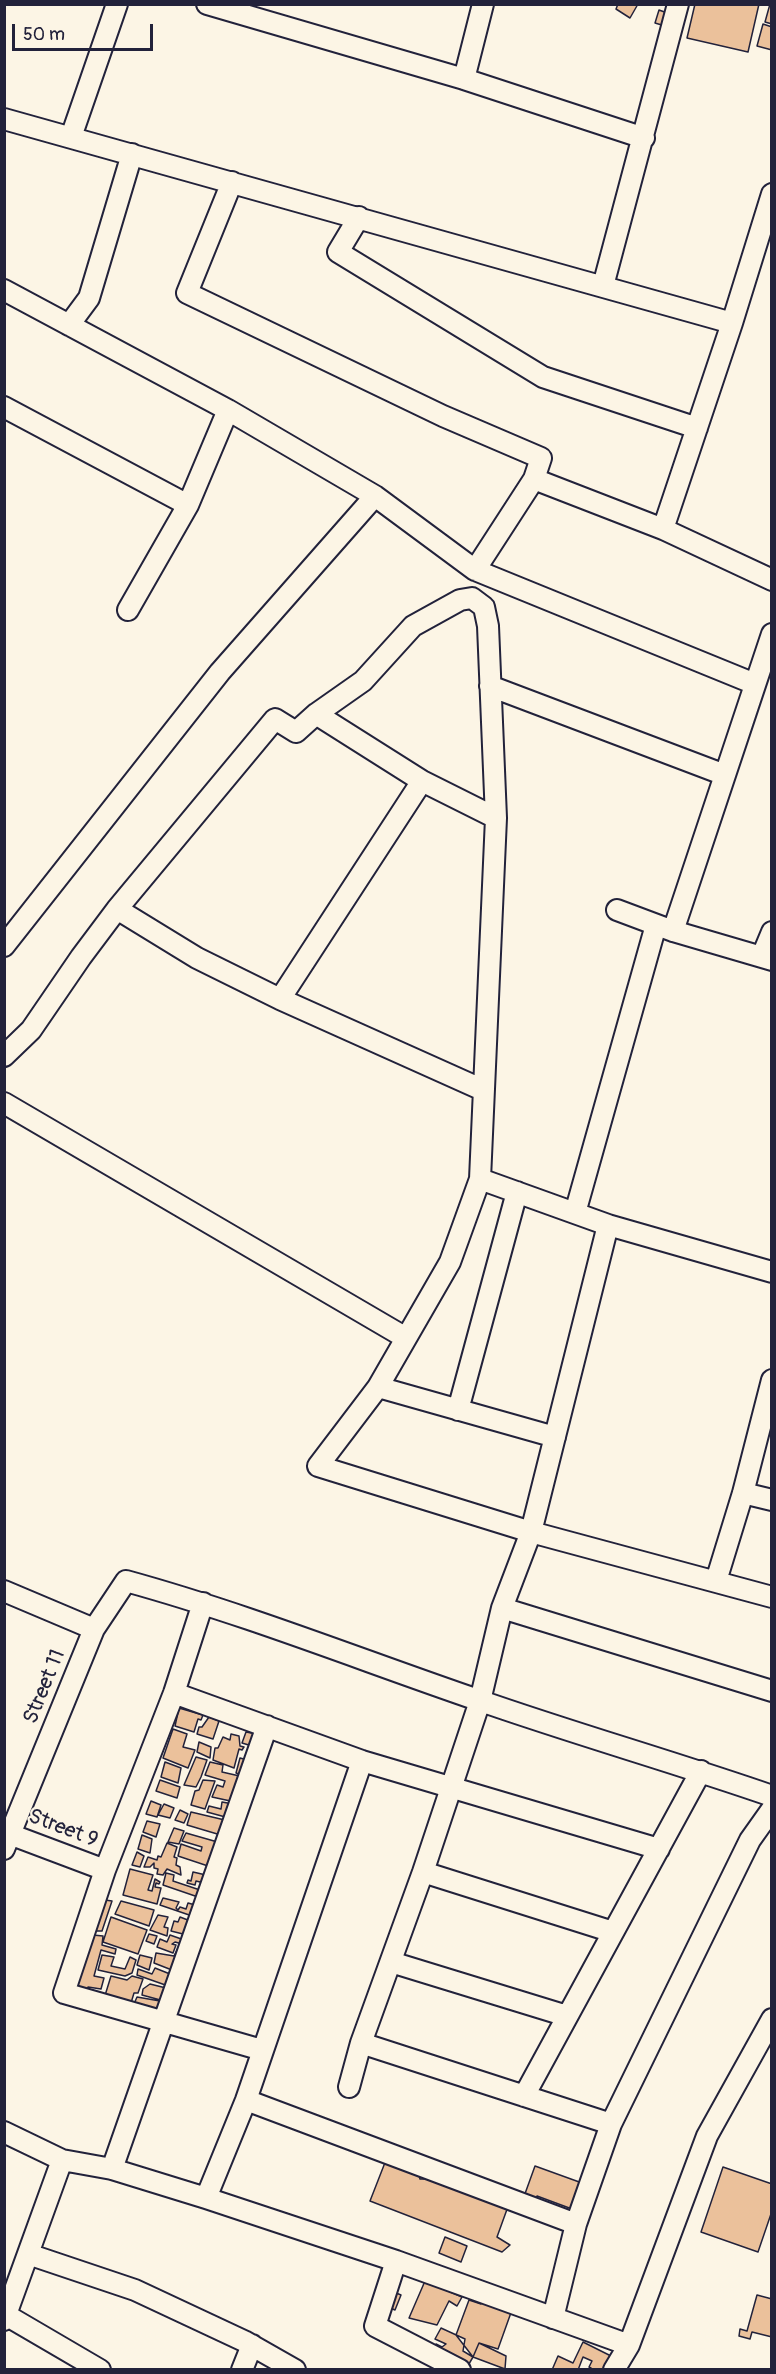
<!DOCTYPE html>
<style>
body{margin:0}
#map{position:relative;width:776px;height:2374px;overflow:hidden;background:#fcf5e5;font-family:Pangolin,sans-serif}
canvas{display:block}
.frame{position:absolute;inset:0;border:6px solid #22223b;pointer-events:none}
.scale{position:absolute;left:12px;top:24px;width:141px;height:27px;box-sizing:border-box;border:3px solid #22223b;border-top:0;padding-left:8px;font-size:18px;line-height:21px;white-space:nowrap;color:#22223b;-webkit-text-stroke:4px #fcf5e5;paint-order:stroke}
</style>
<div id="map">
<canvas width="776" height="2374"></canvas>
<div class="frame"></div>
<div class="scale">50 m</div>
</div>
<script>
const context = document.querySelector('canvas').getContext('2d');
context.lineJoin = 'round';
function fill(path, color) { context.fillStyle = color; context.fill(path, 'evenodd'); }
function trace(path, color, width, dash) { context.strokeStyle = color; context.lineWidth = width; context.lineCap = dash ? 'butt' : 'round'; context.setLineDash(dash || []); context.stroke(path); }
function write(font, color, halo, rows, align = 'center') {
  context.font = font + ' Pangolin,sans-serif'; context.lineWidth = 4.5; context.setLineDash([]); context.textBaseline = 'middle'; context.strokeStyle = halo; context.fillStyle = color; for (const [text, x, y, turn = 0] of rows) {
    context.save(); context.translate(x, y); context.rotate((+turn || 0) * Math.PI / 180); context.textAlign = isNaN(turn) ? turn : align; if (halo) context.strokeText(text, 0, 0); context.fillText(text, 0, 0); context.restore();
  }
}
const building = new Path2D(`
 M618 4H638L630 18 616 9Z
 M695 4H759L748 52 687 38Z
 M770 4H772V24L765 22Z
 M659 10 670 14 665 26 655 23Z
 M763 24 772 27V50L757 46Z
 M179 1708 203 1715 201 1720 198 1719 194 1732 175 1726Z
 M209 1717 219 1721 213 1739 197 1734 199 1727H202Z
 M173 1729 187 1734 183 1747 195 1750 188 1768 163 1758Z
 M246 1732 257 1734 252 1746 242 1743Z
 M231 1734 239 1736 240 1746 244 1747 242 1750 239 1749 234 1768 213 1760 215 1748H218L223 1737 230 1740Z
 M199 1742 211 1747 210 1758 197 1752Z
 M196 1757 207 1760 201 1777 196 1787 184 1785Z
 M240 1758 251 1761 245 1776 236 1773Z
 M165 1762 181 1768 178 1783 161 1777Z
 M210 1762 223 1765 222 1772 244 1777 235 1802 212 1797 217 1785 223 1787 225 1781 205 1775Z
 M160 1780 180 1787 177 1798 156 1791Z
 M203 1780 215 1781 205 1809 191 1805 195 1791 199 1790Z
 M151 1801 161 1805 157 1817 146 1814Z
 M222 1802 233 1804 229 1818 207 1812 209 1806 221 1809Z
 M164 1804 174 1808 170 1818 158 1815Z
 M180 1810 188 1814 184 1823 175 1820Z
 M191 1812 229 1821 224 1836 187 1825Z
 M147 1821 160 1824 156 1837 143 1832Z
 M174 1828 184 1831 179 1844 168 1842Z
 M186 1833 221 1843 211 1867 178 1856 181 1844 201 1851 202 1847 182 1841Z
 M142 1835 152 1839 150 1853 138 1849Z
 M167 1843 177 1847 174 1857 177 1858 176 1865 180 1867 181 1875 167 1869 163 1875 157 1874 158 1869 154 1868V1863L150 1867H144L148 1857 157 1860 158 1856 161 1857Z
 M137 1852 144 1856 140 1867 132 1865Z
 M130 1869 153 1875 148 1890 152 1891 155 1879 160 1882 159 1884 156 1883 155 1887 161 1888 157 1904 123 1895Z
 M193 1872 206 1875 204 1883 196 1881 195 1885 187 1883 188 1880 191 1881Z
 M166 1873 174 1875 173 1881 200 1890 198 1897 163 1885Z
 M163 1898 179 1902 176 1908 178 1910 180 1907 186 1909 188 1903 199 1906 195 1917 160 1905Z
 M105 1900 112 1901 102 1931H94Z
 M121 1901 154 1910 149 1926 115 1914Z
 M158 1915 168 1917 164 1927 168 1928 167 1936 150 1930Z
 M111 1917 147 1930 138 1954 103 1942Z
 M180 1917 193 1922 187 1935 171 1931 174 1921 178 1922Z
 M149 1934 157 1936 154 1944 146 1941Z
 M93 1935 103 1936 102 1945 116 1949 115 1954 101 1950 94 1976 104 1978 101 1989 88 1987 84 1996 74 1993Z
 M170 1935 187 1941 186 1945 175 1942 172 1944 176 1945 173 1953 157 1947 160 1939 167 1942Z
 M178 1948 185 1950 177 1972 154 1963 156 1953 174 1956Z
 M102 1955 114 1957 111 1966 125 1969 130 1957 136 1960 132 1973 125 1976 98 1970Z
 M140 1955 152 1958 149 1970 137 1965Z
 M155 1968 175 1976 171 1987 137 1975 138 1969 152 1974Z
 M111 1976 127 1980 132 1976 143 1979 138 1993H134L131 2003 134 2004 137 1997 160 2001V2018L103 2002Z
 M150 1984 170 1989 164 2001 142 1995 143 1989Z
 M386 2160 418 2172 420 2179H424L432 2172 510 2201 497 2237 510 2245 502 2252 370 2201Z
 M535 2166 582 2183 572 2209 537 2196 533 2206 522 2202Z
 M723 2167 772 2184V2211L758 2252 701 2232Z
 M445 2237 467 2246 461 2262 439 2253Z
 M425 2281 462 2297 457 2306 449 2301 437 2325 409 2318Z
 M389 2290 401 2295 395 2310 383 2305Z
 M757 2295 772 2299V2337L752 2332 750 2339 739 2336 740 2329 747 2331Z
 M484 2297 513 2307 498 2349 479 2343 473 2357 456 2335 469 2300 481 2304Z
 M441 2328 465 2339 463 2351 473 2357 466 2369 432 2351 436 2344 442 2347 446 2344 435 2339Z
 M583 2342 611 2356 605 2370H594L589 2367 592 2361 583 2357 578 2370H552L558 2356 573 2363Z
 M479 2343 506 2356 505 2369 473 2357Z`);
fill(building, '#ebc19b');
trace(building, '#22223b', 1.5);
const minor = new Path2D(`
 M207 4 464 79 644 138
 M464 79 483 4
 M4 119 732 323
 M71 137 117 4
 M359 217 338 252 543 377 697 428
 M603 286 678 4
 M4 290 228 410 375 496 475 570 534 479 541 458 443 416 187 293 232 182
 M69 325 89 298 132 154
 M4 407 188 505
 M534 479 663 529 772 580
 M663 529 732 323 772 194
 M475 570 755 684
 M128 610 188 505 228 410
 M490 686 725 775
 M316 714 422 781 496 818
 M617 910 673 931 772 960
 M673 931 772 634
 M4 946 220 672 375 496
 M762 956 772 932
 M280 999 422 781
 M4 1056 31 1030 81 957 117 909
 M483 1090 280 999 197 958 117 909 275 719 296 732 316 714 363 681 413 626 460 600 472 598 484 607 488 626 496 818 480 1179 450 1262 378 1387 318 1466 531 1532 772 1597
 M4 1103 406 1338
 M480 1179 608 1225
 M575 1213 656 925
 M378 1387 555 1437
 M458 1410 517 1192
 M743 1493 772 1500
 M716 1581 743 1493 772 1380
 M4 1591 94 1629
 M203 1603 174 1693 105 1870 64 1993 262 2050
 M502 1608 772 1691
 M174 1693 362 1761 659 1849
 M4 1832 105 1870
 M4 1849 94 1629 126 1581C246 1614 361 1660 478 1700 575 1734 674 1762 772 1796
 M423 1872 613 1932
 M391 1962 567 2016
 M361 2043 611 2124
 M349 2087 361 2043 423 1872 480 1701 502 1608 531 1532 608 1225 772 1272
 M524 2096 701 1771
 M246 2100 576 2224
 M4 2132 62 2160 112 2169 206 2198 396 2261 629 2345
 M112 2169 267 1726
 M206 2198 246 2100 362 1761
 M28 2254 135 2290 244 2341 295 2370
 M396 2261 375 2326 460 2370
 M6 2315 100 2370
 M553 2318 576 2224 611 2124 750 1840 772 1809
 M4 2320 62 2160
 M242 2370 252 2345
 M614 2370 629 2345 707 2136 772 2019`);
trace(minor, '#22223b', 24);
trace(minor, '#fcf5e5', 20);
write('21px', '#22223b', '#fcf5e5', [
 ["Street 11",45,1687,-68],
 ["Street 9",63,1829,21]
]);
</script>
